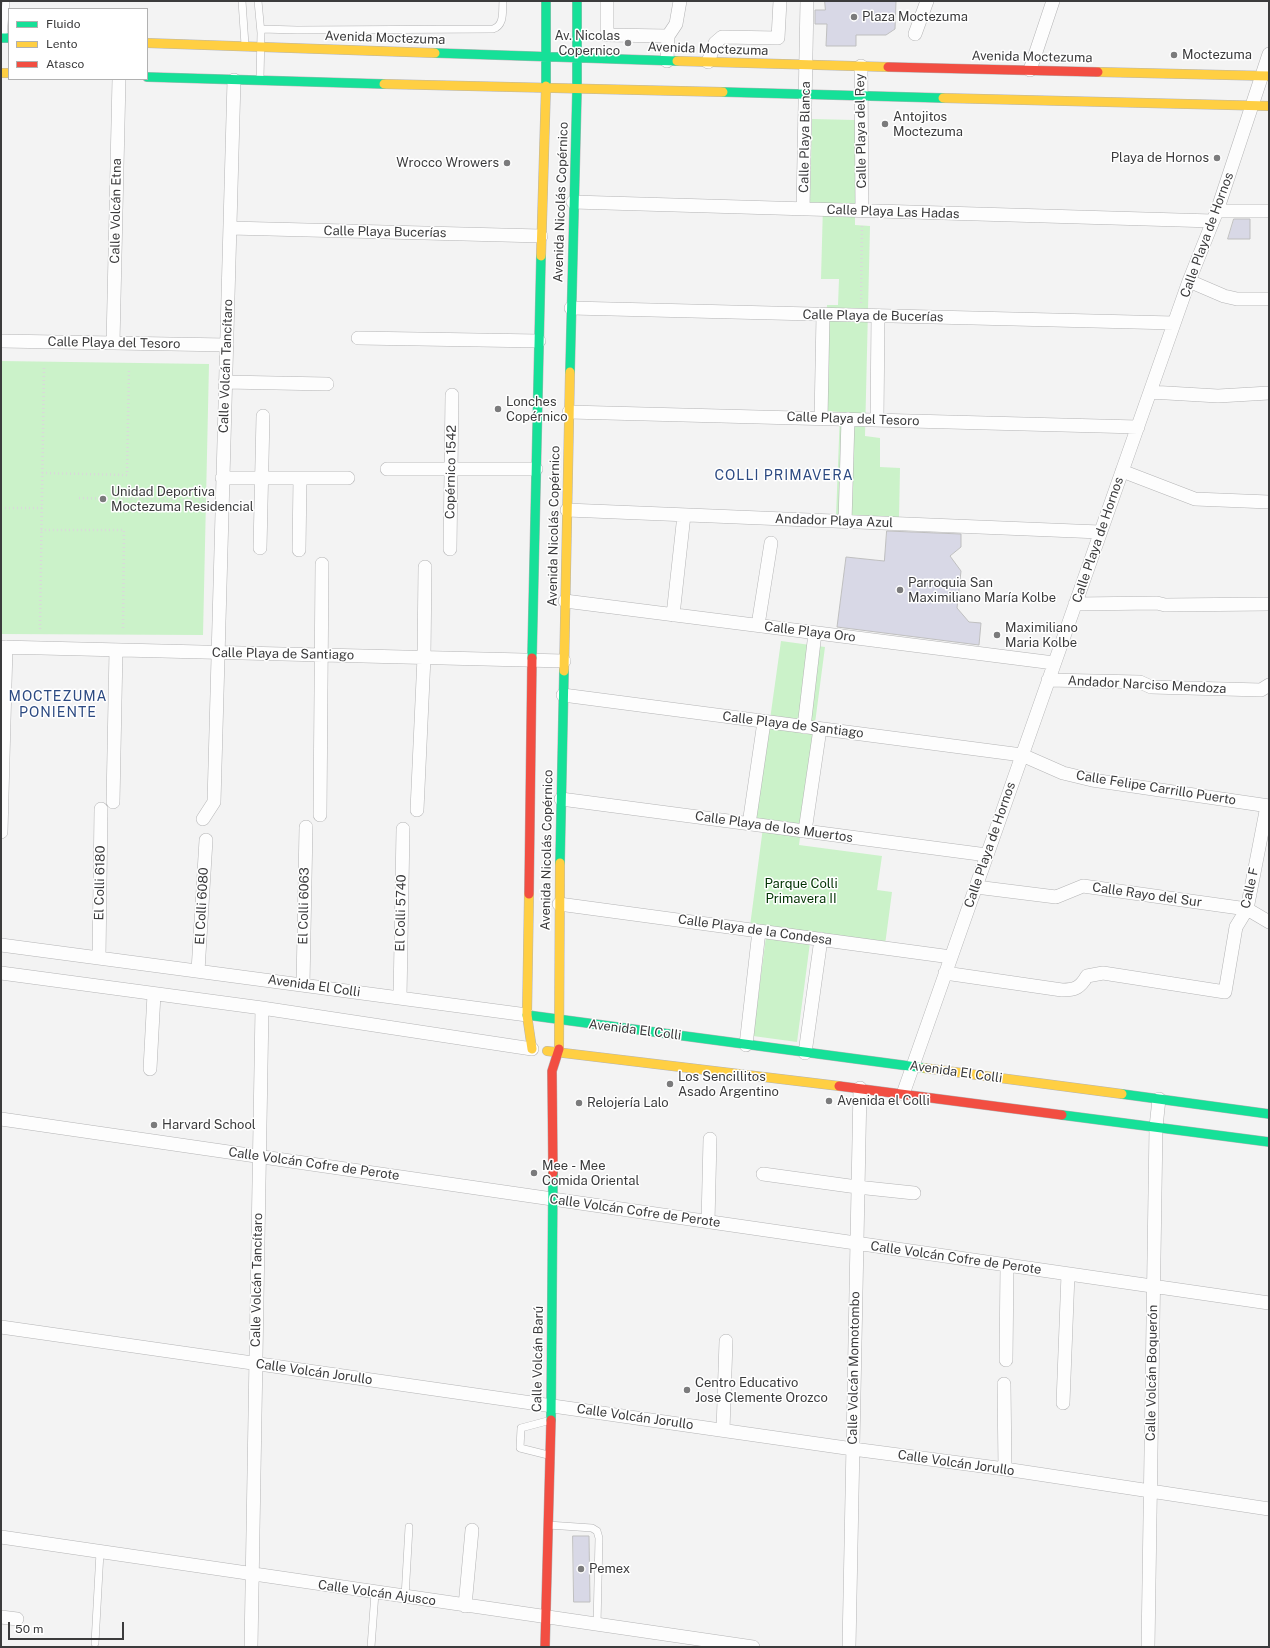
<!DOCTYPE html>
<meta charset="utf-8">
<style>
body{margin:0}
#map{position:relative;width:1270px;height:1648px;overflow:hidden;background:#f3f3f3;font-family:"Public Sans",sans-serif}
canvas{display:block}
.frame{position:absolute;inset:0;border:2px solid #3b3b3c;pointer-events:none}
.legend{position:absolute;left:8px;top:8px;width:140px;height:72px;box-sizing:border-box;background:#fff;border:1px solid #b1b1b1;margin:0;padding:5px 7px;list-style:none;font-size:12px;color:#3b3b3c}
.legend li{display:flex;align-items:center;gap:8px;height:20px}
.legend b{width:20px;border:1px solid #b1b1b1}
.scale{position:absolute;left:8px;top:1622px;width:116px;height:18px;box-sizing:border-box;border:2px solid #3b3b3c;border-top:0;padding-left:5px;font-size:12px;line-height:14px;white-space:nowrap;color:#3b3b3c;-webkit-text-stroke:3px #fff;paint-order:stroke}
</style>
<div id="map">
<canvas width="1270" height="1648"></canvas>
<div class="frame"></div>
<ul class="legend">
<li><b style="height:5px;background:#16e098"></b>Fluido</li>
<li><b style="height:5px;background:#ffcf43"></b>Lento</li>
<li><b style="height:5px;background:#f24e42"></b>Atasco</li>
</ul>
<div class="scale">50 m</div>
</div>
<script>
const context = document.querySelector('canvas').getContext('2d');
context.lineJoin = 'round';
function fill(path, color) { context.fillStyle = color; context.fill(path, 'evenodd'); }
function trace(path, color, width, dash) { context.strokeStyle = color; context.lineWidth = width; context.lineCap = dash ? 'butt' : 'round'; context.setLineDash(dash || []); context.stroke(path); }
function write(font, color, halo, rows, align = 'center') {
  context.font = font + ' "Public Sans",sans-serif'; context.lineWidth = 3; context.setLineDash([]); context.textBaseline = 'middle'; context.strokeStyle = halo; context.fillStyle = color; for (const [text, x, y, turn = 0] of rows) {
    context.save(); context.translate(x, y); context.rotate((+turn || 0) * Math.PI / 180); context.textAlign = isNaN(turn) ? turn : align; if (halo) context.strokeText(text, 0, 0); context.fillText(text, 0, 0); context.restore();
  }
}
fill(new Path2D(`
 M812 119 855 120V225L870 226 865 436 880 438V467L900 468 899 518 836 517 840 412 824 411 827 305H838L839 279H821L823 205H810Z
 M1 361 209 364 203 635 1 634Z
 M781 641 825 647 799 845 882 856 877 890 892 892 885 945 811 935 797 1042 753 1036 767 929 750 926 764 820 756 819Z`), '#cbf2c9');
const building = new Path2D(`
 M825 1H896L895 29 886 35H856V46H826L827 24H815V10H825Z
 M1234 219H1250V239H1228Z
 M887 531 961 534V547L950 556 961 571 957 608 969 622 981 623 979 645 837 627 846 557 884 561Z
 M573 1536H589L590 1602H574Z`);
fill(building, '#d8d8e6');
trace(building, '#bfbfbf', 1);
const lane = new Path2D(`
 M242 1 245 45
 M258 1 261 33 260 79
 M261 29 297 30 493 29C505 25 502 11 503 1
 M3 37 6 1
 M548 1455 520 1448 521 1428 551 1420
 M548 1525 592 1528 597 1531 599 1538 597 1625
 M405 1597 409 1527
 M95 1643 100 1552
 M371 1647 375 1593`);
const street = new Path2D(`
 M607 1V35L668 36 667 61
 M915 34 927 1
 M668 36 676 24 680 1
 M708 62 715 43 722 37 778 38 780 1
 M861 66 862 211
 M1030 70 1053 1
 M573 202 1213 221
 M803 209 807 1
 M1217 211H1269
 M230 228 541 236
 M1189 281 1224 296 1237 299H1269
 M571 308 1174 323
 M358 338 539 341
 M1 341 227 345
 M113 343 119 79
 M225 382 327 384
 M1150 392 1218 396 1269 393
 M569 412 1138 427
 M821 419 823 315
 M877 420 878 316
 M387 469H536
 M1122 471 1195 499 1269 502
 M222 478H348
 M567 510 1100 532
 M845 522 848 419
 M260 548 263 416
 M450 549 452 395
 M299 550 300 478
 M565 601 1054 663
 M1075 604 1157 603 1165 605 1269 604
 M673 615 684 515
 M758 625 771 543
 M1 647 564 661
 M1048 680 1140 682 1151 687 1261 690 1269 685
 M563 695 1022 755 1063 773 1092 780 1269 806
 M804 727 815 633
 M561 799 987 855
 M113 802 116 650
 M417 810 424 657 425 567
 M320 815 322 564
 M203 819 214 802 234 80
 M749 824 764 722
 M805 831 820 729
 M1 832 6 647
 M976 887 1056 897 1083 886 1247 909 1269 922
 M559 904 951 957
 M1 945 527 1015
 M99 958 101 809
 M198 971 206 840
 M1 973 262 1008 532 1049
 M945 973 1062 990C1075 990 1080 988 1087 976L1103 973 1225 992 1236 927 1247 909 1267 806
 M303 985 306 827
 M400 998 403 829
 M746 1045 759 931
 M805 1053 821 939
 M150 1069 154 994
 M903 1094 1189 281 1217 211 1269 54
 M1 1119 1269 1303
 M763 1174 857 1187 914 1193
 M708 1222 710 1139
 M1 1327 853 1449 1005 1469 1269 1509
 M1006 1360 1007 1265
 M1004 1384 1005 1469
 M1063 1403 1068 1274
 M723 1430 726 1341
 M1 1537 753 1647
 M465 1606 472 1530
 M1 1617 17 1619
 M251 1647 262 1008
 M849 1647 860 1088
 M1148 1647 1156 1127 1159 1099`);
const fast = new Path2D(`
 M546 1V86
 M1 38H9
 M435 53 677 61
 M147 77 384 84
 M723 92 943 98
 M570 372 577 90V1
 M532 658 541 256
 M560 863 564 671
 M527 1015 924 1068
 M1122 1094 1269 1114
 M1062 1115 1269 1142
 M551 1420 553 1173`);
const slow = new Path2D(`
 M147 43 435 53
 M677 61 888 67
 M1098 72 1269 76
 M1 73H9
 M384 84 723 92
 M943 98 1269 106
 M541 256 546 86
 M564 671 570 372
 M529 894 527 1015 532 1049
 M559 1049 560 863
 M547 1051 839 1086
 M924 1068 1122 1094`);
const jam = new Path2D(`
 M888 67 1098 72
 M529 894 532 658
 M839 1086 1062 1115
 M553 1173 552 1071 559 1049
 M545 1647 551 1420`);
trace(lane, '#b4b4b5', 8);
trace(street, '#b4b4b5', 14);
trace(fast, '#b4b4b5', 10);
trace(slow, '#b4b4b5', 10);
trace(jam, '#b4b4b5', 10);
trace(new Path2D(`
 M861 303 862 224
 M42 473 127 475 129 369
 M79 498 209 500
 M1 508H42
 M41 530H124L123 629
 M40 629 44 365`), '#d9d9da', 2.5, [1, 3]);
trace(lane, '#fdfdfd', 7);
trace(street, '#fdfdfd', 13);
trace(fast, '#16e098', 9);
trace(slow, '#ffcf43', 9);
trace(jam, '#f24e42', 9);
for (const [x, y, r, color] of [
 [854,17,4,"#7b7b7c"],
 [628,43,4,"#7b7b7c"],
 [1174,55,4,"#7b7b7c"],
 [885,124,4,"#7b7b7c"],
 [1217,158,4,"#7b7b7c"],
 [507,163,4,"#7b7b7c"],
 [498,409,4,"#7b7b7c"],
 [103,499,4,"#7b7b7c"],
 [900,590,4,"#7b7b7c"],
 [997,635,4,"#7b7b7c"],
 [670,1084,4,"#7b7b7c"],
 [829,1101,4,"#7b7b7c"],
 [579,1103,4,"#7b7b7c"],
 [154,1125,4,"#7b7b7c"],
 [534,1173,4,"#7b7b7c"],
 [687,1390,4,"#7b7b7c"],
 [581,1569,4,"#7b7b7c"]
]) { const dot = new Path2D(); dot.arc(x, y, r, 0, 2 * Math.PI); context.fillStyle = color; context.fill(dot); trace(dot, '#fff', 1.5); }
write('13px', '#3b3b3c', '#fff', [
 ["Plaza Moctezuma",862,17],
 ["Av. Nicolas",620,36,"right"],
 ["Copernico",620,51,"right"],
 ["Moctezuma",1182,55],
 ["Antojitos",893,117],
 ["Moctezuma",893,132],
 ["Playa de Hornos",1209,158,"right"],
 ["Wrocco Wrowers",499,163,"right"],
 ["Lonches",506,402],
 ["Copérnico",506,417],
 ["Unidad Deportiva",111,492],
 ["Moctezuma Residencial",111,507],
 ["Parroquia San",908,583],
 ["Maximiliano María Kolbe",908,598],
 ["Maximiliano",1005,628],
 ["Maria Kolbe",1005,643],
 ["Los Sencillitos",678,1077],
 ["Asado Argentino",678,1092],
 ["Avenida el Colli",837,1101],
 ["Relojería Lalo",587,1103],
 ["Harvard School",162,1125],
 ["Mee - Mee",542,1166],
 ["Comida Oriental",542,1181],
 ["Centro Educativo",695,1383],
 ["Jose Clemente Orozco",695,1398],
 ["Pemex",589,1569]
], 'left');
write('13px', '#3b3b3c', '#fff', [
 ["Avenida Moctezuma",385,38,2],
 ["Avenida Moctezuma",708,49,2],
 ["Avenida Moctezuma",1032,57,1],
 ["Calle Playa del Rey",861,131,-91],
 ["Calle Playa Blanca",805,137,-89],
 ["Avenida Nicolás Copérnico",561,202,-88],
 ["Calle Volcán Etna",116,211,-89],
 ["Calle Playa Las Hadas",893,212,2],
 ["Calle Playa Bucerías",385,232,1],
 ["Calle Playa de Hornos",1207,235,-70],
 ["Calle Playa de Bucerías",873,316,1],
 ["Calle Playa del Tesoro",114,343,1],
 ["Calle Volcán Tancítaro",226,366,-88],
 ["Calle Playa del Tesoro",853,419,2],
 ["Copérnico 1542",451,472,-89],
 ["Andador Playa Azul",834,521,2],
 ["Avenida Nicolás Copérnico",554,526,-89],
 ["Calle Playa de Hornos",1098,540,-71],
 ["Calle Playa Oro",810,632,7],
 ["Calle Playa de Santiago",283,654,1],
 ["Andador Narciso Mendoza",1147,685,3],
 ["Calle Playa de Santiago",793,725,7],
 ["Calle Felipe Carrillo Puerto",1156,788,9],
 ["Calle Playa de los Muertos",774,827,8],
 ["Calle Playa de Hornos",990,845,-71],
 ["Avenida Nicolás Copérnico",547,850,-89],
 ["El Colli 6180",100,883,-89],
 ["Calle F",1250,888,-77],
 ["Calle Rayo del Sur",1147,895,8],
 ["El Colli 6080",202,906,-87],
 ["El Colli 6063",304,906,-89],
 ["El Colli 5740",401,913,-89],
 ["Calle Playa de la Condesa",755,930,8],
 ["Avenida El Colli",314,986,8],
 ["Avenida El Colli",635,1030,7],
 ["Avenida El Colli",956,1072,8],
 ["Calle Volcán Cofre de Perote",314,1164,8],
 ["Calle Volcán Cofre de Perote",635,1211,8],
 ["Calle Volcán Cofre de Perote",956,1258,8],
 ["Calle Volcán Tancítaro",257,1280,-89],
 ["Calle Volcán Barú",538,1359,-89],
 ["Calle Volcán Momotombo",854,1368,-89],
 ["Calle Volcán Jorullo",314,1372,8],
 ["Calle Volcán Boquerón",1152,1373,-89],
 ["Calle Volcán Jorullo",635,1417,8],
 ["Calle Volcán Jorullo",956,1463,8],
 ["Calle Volcán Ajusco",377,1593,8]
]);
write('13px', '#023303', '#fff', [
 ["Parque Colli",801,884],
 ["Primavera II",801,899]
]);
context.letterSpacing = '1px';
write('14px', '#2c4a82', '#fff', [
 ["COLLI PRIMAVERA",784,476],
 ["MOCTEZUMA",58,697],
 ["PONIENTE",58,713]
]);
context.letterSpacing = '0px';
</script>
